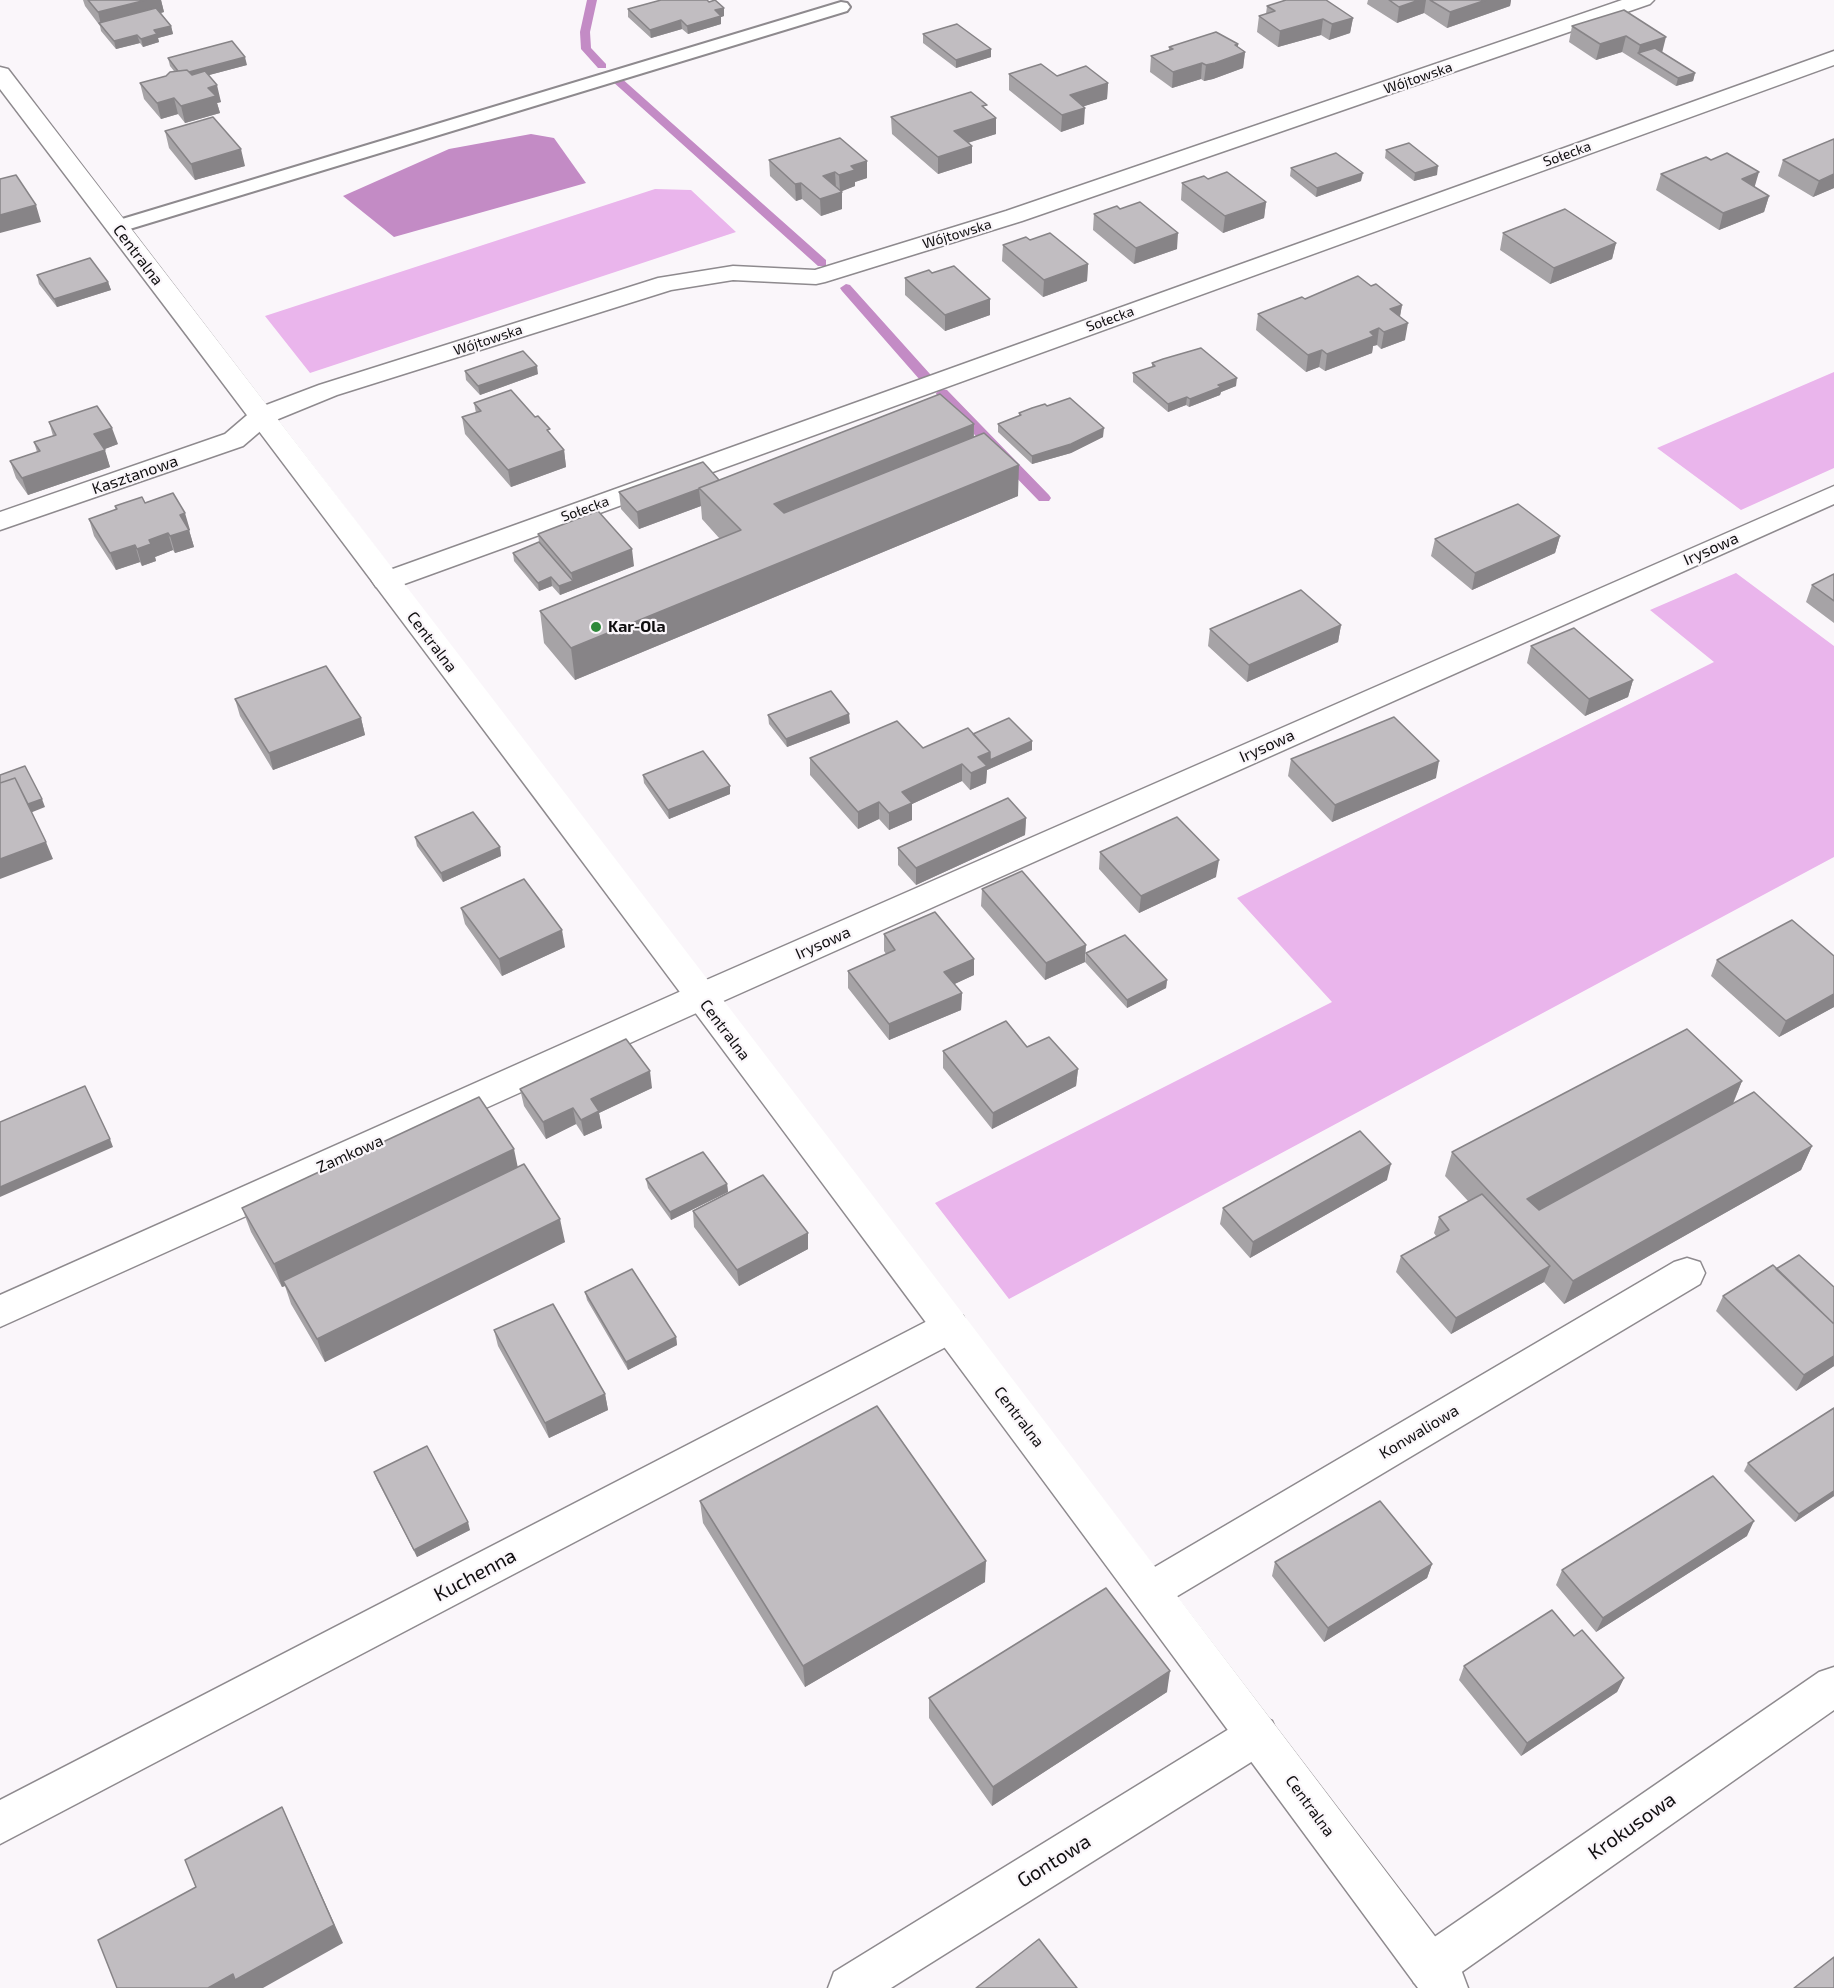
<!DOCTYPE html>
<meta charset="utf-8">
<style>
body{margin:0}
canvas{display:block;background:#faf6fa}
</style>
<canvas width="1834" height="1988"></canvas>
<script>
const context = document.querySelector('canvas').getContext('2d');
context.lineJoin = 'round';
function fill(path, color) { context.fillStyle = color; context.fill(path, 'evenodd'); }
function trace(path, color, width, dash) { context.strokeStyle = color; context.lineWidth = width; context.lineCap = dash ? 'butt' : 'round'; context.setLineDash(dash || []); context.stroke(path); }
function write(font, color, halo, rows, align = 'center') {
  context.font = font + ' "Exo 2",sans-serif'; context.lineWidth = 4.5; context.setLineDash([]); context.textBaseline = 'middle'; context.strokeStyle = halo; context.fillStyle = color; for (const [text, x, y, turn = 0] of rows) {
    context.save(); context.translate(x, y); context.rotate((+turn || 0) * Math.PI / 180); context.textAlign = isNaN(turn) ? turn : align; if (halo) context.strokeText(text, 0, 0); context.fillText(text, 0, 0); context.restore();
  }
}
fill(new Path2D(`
 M655 189 691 190 736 232 310 373 265 316Z
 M1834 372V468L1741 510 1657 448Z
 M1736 573 1834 646V857L1009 1299 935 1203 1332 1002 1237 898 1714 662 1650 610Z`), '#eab5ec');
fill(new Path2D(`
 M531 134 554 138 586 183 394 237 343 196 449 149Z`), '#c38bc5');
fill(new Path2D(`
 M587 0H597L590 32 591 48 606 64V68H598L581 49 580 32Z
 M616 76 620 77 826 260V266H818L612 81V77Z
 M846 284 850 285 930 374 931 377 930 380H920L842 291 840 288Z
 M942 389 947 390 1049 495 1051 498 1049 501H1039L937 396 936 393Z`), '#c38bc5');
const service = new Path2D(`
 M841 2 847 3 850 7 847 11 123 231 116 233 109 231 106 227 109 223Z`);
const minor = new Path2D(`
 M1622 0H1654L1650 4 1022 221 825 282 816 284 733 280 671 290 337 395 271 422 243 446 0 530V512L225 434 253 410 319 385 658 278 733 266 815 270 1006 211Z
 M1834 51V65L396 587 386 590 376 587 372 581 376 575Z
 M1834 486V504L712 1006 0 1327V1295L688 988Z
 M1687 1258 1700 1262 1705 1273 1700 1284 1164 1604 1150 1609 1136 1604 1130 1591 1136 1578 1674 1262Z
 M950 1311 963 1316 968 1327 963 1338 0 1844V1800L937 1316Z
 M1834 1667V1710L1446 1983 1433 1988 1414 1983 1408 1967 1414 1951 1819 1672Z
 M1257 1715 1272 1721 1278 1735 1272 1749 891 1988H828L834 1972 1242 1721Z`);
const tertiary = new Path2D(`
 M0 67 8 69C496 701 981 1335 1462 1972L1468 1988H1418C950 1352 478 718 0 89Z`);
trace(service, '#8e8a8e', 4);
trace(minor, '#8e8a8e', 3);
trace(tertiary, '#8e8a8e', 3);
fill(service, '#fff');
fill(minor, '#fff');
fill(tertiary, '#fff');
fill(new Path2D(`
 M83 0H161L164 12 161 13 171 26 173 34 158 38 159 42 143 47 140 43 116 49 101 31 100 26 85 6Z
 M1368 0H1511L1510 6 1447 28 1424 13 1397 23 1367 4Z
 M709 2 724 8V16L721 17V24L688 34 682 29 651 38 628 17V9Z
 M1267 6 1353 18 1350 33 1329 40 1321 35 1278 47 1257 32 1259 16 1266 14Z
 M1624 10 1662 52 1695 73 1693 81 1676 86 1622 52 1596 60 1569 42 1572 26Z
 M923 34 991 57 956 68 923 43Z
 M1238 44V47L1245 52 1243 68 1213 79 1204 81 1201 79 1172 88 1150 72 1151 56 1169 50V47Z
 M168 58 247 65 209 75 221 102 217 103 220 113 185 123 178 114 161 119 144 99 140 83 166 76 174 71 170 66Z
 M1009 74 1057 76 1108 83 1107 99 1084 106V124L1061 132 1009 90Z
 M987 110 996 118V134L968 143 972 146V163L938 174 892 134 891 117Z
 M165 131 245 166 195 180 169 148Z
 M1834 139V188L1813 197 1778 176 1783 160Z
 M1386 150 1437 175 1414 181 1385 158Z
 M769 160 867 178 855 182V186L841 191 842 192V209L821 216 802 199 796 201 770 176Z
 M1291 168 1361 181 1316 197 1290 176Z
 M1661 174 1769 196 1764 212 1719 230 1656 190Z
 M1208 179 1266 202 1264 218 1223 233 1181 200 1182 183Z
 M1094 214 1177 249 1134 264 1093 230Z
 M1503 233 1616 243 1612 259 1550 284 1500 250Z
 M1030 240 1088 264 1087 281 1043 297 1002 261 1003 245Z
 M932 273 990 315 945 331 905 295V278Z
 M37 275 108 282 111 290 57 307 39 284Z
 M1371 286 1402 305 1400 317 1405 340 1381 349 1377 345 1373 346 1372 353 1325 371 1319 367 1306 372 1256 330 1258 314 1305 299Z
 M1152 363 1236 386 1221 392 1220 395 1189 407 1186 405 1168 412 1133 382V373L1152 367Z
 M465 371 538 374 480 395 466 380Z
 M474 403 551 435 564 450 566 467 511 487 465 434 462 417 476 413Z
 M1047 406 1103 437 1071 453 1032 464 998 432V424L1019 416V413Z
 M49 422 118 444 104 449 110 467 28 495 16 478 10 461 37 452 34 442 53 436Z
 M974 424V437L1018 496 575 680 544 643 540 611 720 539 702 519 701 506 639 529 621 509 619 492 719 480Z
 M145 503 190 530H189L194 547 175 553 173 550 155 557 156 561 142 566 140 562 116 570 94 536 89 519 116 510 115 506Z
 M538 534 634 566 560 595 552 586 539 591 514 561 513 553 539 542Z
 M1560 536 1555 553 1472 590 1431 556 1435 539Z
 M1834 574V623L1806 602 1812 585Z
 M1341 625 1338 642 1247 682 1208 646 1210 629Z
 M1531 646 1633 680 1628 697 1585 716 1527 663Z
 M235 699 361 718 365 735 273 770 240 716Z
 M768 715 850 723 787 747 769 724Z
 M973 734 1032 741V750L987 770 986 783 970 790 962 781 912 804V820L889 830 879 819 858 829 810 775V758L923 748Z
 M1291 759 1436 778 1332 822 1288 776Z
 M643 775 730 794 669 819 644 783Z
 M1026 818 1025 835 916 885 898 865V848Z
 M415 837 500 847 501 856 443 882 417 846Z
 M1100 852 1216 877 1139 913 1099 869Z
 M982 889 1085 962 1045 980 981 906Z
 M461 908 565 947 502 976 465 924Z
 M884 934 974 975 954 984 962 993 961 1010 889 1040 848 988V971L886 954 884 951Z
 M1086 953 1167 980 1166 988 1127 1008 1085 962Z
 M1834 956V1007L1779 1037 1711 976 1717 960Z
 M943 1051 1078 1069 1076 1086 992 1129 943 1068Z
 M1742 1081 1733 1104 1812 1146 1801 1170 1564 1304 1544 1282 1451 1334 1396 1272 1401 1256 1436 1236 1434 1233 1439 1217 1468 1201 1445 1176 1452 1152Z
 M652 1088 599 1113 602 1128 584 1136 576 1124 546 1139 524 1106 520 1089Z
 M517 1167 565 1242 325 1362 291 1304 285 1286 282 1287 251 1232 242 1208Z
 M646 1179 727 1184 728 1192 671 1220 648 1188Z
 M1387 1180 1250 1258 1220 1224 1223 1208Z
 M693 1211 808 1249 739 1286 694 1227Z
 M585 1292 676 1337 677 1345 628 1370 587 1300Z
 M1723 1296 1834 1366 1796 1391 1716 1311Z
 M494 1330 605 1394 608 1410 549 1438 498 1346Z
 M1834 1408V1496L1795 1522 1744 1471 1748 1463Z
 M374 1472 470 1530 417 1557 377 1480Z
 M700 1501 985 1582 805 1687 703 1523Z
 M1747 1536 1596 1632 1556 1585 1562 1570Z
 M1275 1562 1432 1564 1427 1578 1324 1642 1272 1576Z
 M1464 1666 1624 1678 1617 1692 1521 1756 1459 1680Z
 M1167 1692 992 1806 929 1718V1698Z`), '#a6a3a6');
fill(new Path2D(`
 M146 0H161L164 12 103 28 101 25 98 12Z
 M1419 0H1426L1424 13 1397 23 1399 7Z
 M1486 0H1511L1510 6 1447 28 1450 12Z
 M724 8V16L721 17V24L688 34 687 26 715 10Z
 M1353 18 1350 33 1329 40 1332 24Z
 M1323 19 1321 35 1278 47 1280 31Z
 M681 20 682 29 651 38 650 30Z
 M171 26 173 34 158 38 159 42 143 47 141 39 154 30Z
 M137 35 140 43 116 49 114 41Z
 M1626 36 1622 52 1596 60 1600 44Z
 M1666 37 1662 53H1638L1640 45Z
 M1238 44 1237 55 1245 52 1243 68 1213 79 1204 81 1206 65Z
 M991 49V57L956 68V60Z
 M245 57 247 65 183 82 181 74Z
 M1202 63 1201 79 1172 88 1173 72Z
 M1695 73 1693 81 1676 86 1678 78Z
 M1108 83 1107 99 1069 111 1070 95Z
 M217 85 221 102 217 103 220 113 185 123 181 106 208 88Z
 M174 98 178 114 161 119 157 103Z
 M1085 108 1084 124 1061 132 1062 115Z
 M996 118V134L954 147V131Z
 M972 146V163L938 174V157Z
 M241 149 245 166 195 180 191 164Z
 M867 161V178L855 182V186L840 192 839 175 851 166Z
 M1438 166 1437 175 1414 181 1415 173Z
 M835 172 836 188 823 176Z
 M1759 172 1754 189 1742 179Z
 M1363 173 1361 181 1316 197 1317 188Z
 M1834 174V188L1813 197 1819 181Z
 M801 183 802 199 796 201 795 184Z
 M842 192V209L821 216 820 199Z
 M1769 196 1764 212 1719 230 1723 213Z
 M1266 202 1264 218 1223 233 1225 216Z
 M36 205 41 222 0 233V215Z
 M1178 233 1177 249 1134 264 1136 248Z
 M1616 243 1612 259 1550 284 1554 268Z
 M1088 264 1087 281 1043 297 1044 280Z
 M108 282 111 290 57 307 54 299Z
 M990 299V315L945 331V315Z
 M1402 305 1399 321 1390 309Z
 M1408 323 1405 340 1381 349 1384 332Z
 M1379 328 1377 345 1373 346 1372 353 1325 371 1327 354 1370 332Z
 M1322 350 1319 367 1306 372 1308 355Z
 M537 366 538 374 480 395 478 386Z
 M1237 378 1236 386 1221 392 1220 395 1189 407 1190 399 1218 385Z
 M1187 397 1186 405 1168 412V404Z
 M974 424 973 456 776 535 774 504Z
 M112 428 118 444 100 451 94 434Z
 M1104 428 1103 437 1071 453 1032 464V456Z
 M105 450 110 467 28 495 22 478Z
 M564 450 566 467 511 487 508 470Z
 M1019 465 1018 496 575 680 571 648Z
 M699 489 701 506 639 529 637 512Z
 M185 513 190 530 184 532 180 515Z
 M189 530 194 547 175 553 170 536Z
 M168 533 173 550 155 557 156 561 142 566 137 549 149 540Z
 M1560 536 1555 553 1472 590 1475 573Z
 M135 545 140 562 116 570 110 553Z
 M632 549 634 566 560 595 559 586 573 581 571 573Z
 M551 577 552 586 539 591 538 583Z
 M1341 625 1338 642 1247 682 1249 665Z
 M1633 680 1628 697 1585 716 1589 699Z
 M849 714 850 723 787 747 786 739Z
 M361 718 365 735 273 770 269 753Z
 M1032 741V750L987 770 986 783 970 790 971 773 978 757 990 752Z
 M1439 761 1436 778 1332 822 1335 805Z
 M962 764V781L912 804V820L889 830V813L902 792Z
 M730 786V794L669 819 668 810Z
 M42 799 45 807 30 813 27 804Z
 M879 802V819L858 829V812Z
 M1026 818 1025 835 916 885V868Z
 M46 842 53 859 0 879V859Z
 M500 847 501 856 443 882 441 873Z
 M1219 860 1216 877 1139 913 1141 896Z
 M562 930 565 947 502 976 499 959Z
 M1086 945 1085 962 1045 980 1046 963Z
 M974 959V975L944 989V972Z
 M1167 980 1166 988 1127 1008V1000Z
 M962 993 961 1010 889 1040V1024Z
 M1834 994V1007L1779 1037 1786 1021Z
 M1078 1069 1076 1086 992 1129 993 1113Z
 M650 1071 652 1088 599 1113 602 1128 584 1136 581 1120 591 1099Z
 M1742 1081 1732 1105 1520 1222 1527 1199Z
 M573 1108 576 1124 546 1139 543 1122Z
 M110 1139 113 1147 0 1197V1187Z
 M1812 1146 1801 1170 1564 1304 1573 1281Z
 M514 1149 519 1173 283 1281 285 1286 282 1287 274 1264Z
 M1391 1164 1387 1180 1250 1258 1253 1242Z
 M727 1184 728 1192 671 1220 670 1212Z
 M560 1219 565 1242 325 1362 317 1339Z
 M808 1233V1249L739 1286 737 1270Z
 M1550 1266 1544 1282 1451 1334 1456 1318Z
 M676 1337 677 1345 628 1370 626 1362Z
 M1834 1356V1366L1796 1391 1804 1375Z
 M605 1394 608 1410 549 1438 545 1423Z
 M1834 1491V1496L1795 1522 1799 1514Z
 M1754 1521 1747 1536 1596 1632 1603 1618Z
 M468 1522 470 1530 417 1557 414 1550Z
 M986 1561 985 1582 805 1687 803 1666Z
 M1432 1564 1427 1578 1324 1642 1328 1628Z
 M1170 1671 1167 1692 992 1806 993 1787Z
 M1624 1678 1617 1692 1521 1756 1527 1743Z
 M282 1807 291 1827 343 1943 263 1988H208Z`), '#878487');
const building = new Path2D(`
 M88 0H146L98 12Z
 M661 0H707L709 2 715 0 724 8 715 10 721 16 687 26 681 20 650 30 628 9Z
 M1286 0H1326L1353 18 1332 24 1323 19 1280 31 1259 16 1275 11 1267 6Z
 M1389 0H1419L1399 7Z
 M1430 0H1486L1450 12Z
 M156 8 171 26 154 30 157 34 141 39 137 35 114 41 99 23Z
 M1624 10 1666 37 1640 45 1626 36 1600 44 1572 26Z
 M957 24 991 49 956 60 923 34Z
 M1216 32 1238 44 1235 45 1245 52 1215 63 1206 65 1202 63 1173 72 1151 56 1173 49 1169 47Z
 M232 41 245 57 189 72 187 70 178 71 168 58Z
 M1655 48 1695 73 1678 78 1638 53Z
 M1041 64 1057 76 1086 66 1108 83 1070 95 1085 108 1062 115 1009 74Z
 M187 70 192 75 205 71 217 85 208 88 216 96 181 106 174 98 157 103 140 83 166 76 170 72Z
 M971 92 987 105 982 106 996 118 954 131 972 146 938 157 891 117Z
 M213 117 241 149 191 164 165 131Z
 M840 138 867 161 851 166 855 170 839 175 835 172 823 176 842 192 820 199 801 183 795 184 769 160Z
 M1834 139V174L1819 181 1783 160Z
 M1409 143 1438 166 1415 173 1386 150Z
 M1336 153 1363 173 1317 188 1291 168Z
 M1727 153 1759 172 1742 179 1769 196 1723 213 1661 174 1706 157 1711 160Z
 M1227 172 1266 202 1225 216 1182 183 1204 176 1208 179Z
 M16 175 36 205 0 215V179Z
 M1140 202 1178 233 1136 248 1094 214 1117 206 1120 209Z
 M1565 209 1616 243 1554 268 1503 233Z
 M1050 233 1088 264 1044 280 1003 245 1026 237 1030 240Z
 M90 258 108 282 54 299 37 275Z
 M954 266 990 299 945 315 905 278 929 270 932 273Z
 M1358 276 1371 286 1376 284 1402 305 1390 309 1408 323 1384 332 1379 328 1370 332 1374 336 1327 354 1322 350 1308 355 1258 314 1302 297 1305 299Z
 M1201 348 1237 378 1218 385 1221 387 1190 399 1187 397 1168 404 1133 373 1155 366 1152 363 1163 359Z
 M523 351 537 366 478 386 465 371Z
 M511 390 535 417 538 416 550 429 547 430 564 450 508 470 462 417 481 411 474 403Z
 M940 394 974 424 774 504 784 513 984 433 1019 465 571 648 540 611 741 530 699 488Z
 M1070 398 1104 428 1071 444 1032 456 998 424 1021 415 1019 413 1032 408 1045 404 1047 406Z
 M97 406 112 428 94 434 105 450 22 478 10 461 40 451 34 442 56 435 49 422Z
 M703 462 719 480 699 488V489L637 512 619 492Z
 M173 493 185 513 180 515 189 530 170 536 168 533 149 540 151 544 137 549 135 545 110 553 89 519 117 509 115 506 142 497 145 503Z
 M1518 504 1560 536 1475 573 1435 539Z
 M598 511 632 549 571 573 538 534Z
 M539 542 573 581 559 586 551 577 538 583 513 553Z
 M1834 574V601L1812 585Z
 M1301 590 1341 625 1249 665 1210 629Z
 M1574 628 1633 680 1589 699 1531 646Z
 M326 666 361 718 269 753 235 699Z
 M831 691 849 714 786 739 768 715Z
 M1394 717 1439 761 1335 805 1291 759Z
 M1009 718 1032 741 990 760V752L973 734Z
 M897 721 923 748 968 728 990 752 978 757 987 766 971 773 962 764 902 792 912 803 889 813 879 802 858 812 810 758Z
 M703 751 730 786 668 810 643 775Z
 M25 766 42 799 28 804 15 778 0 783V775Z
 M15 778 46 842 0 859V783Z
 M1008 798 1026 818 916 868 898 848Z
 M473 812 500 847 441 873 415 837Z
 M1177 817 1219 860 1141 896 1100 852Z
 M1022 871 1086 945 1046 963 982 889Z
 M524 879 562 930 499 959 461 908Z
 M935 912 974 959 944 972 962 993 889 1024 848 971 895 950 884 934Z
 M1792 920 1834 956V994L1786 1021 1717 960Z
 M1125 935 1167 980 1127 1000 1086 953Z
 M1006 1021 1027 1047 1049 1037 1078 1069 993 1113 943 1051Z
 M1687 1029 1742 1081 1527 1199 1539 1210 1754 1092 1812 1146 1573 1281 1452 1152Z
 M626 1039 650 1071 591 1099 599 1111 581 1120 573 1108 543 1122 520 1089Z
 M85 1086 110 1139 0 1187V1122Z
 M479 1097 514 1149 274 1264 242 1208Z
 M1360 1131 1391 1164 1253 1242 1223 1208Z
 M703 1152 727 1184 670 1212 646 1179Z
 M524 1164 560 1219 317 1339 283 1281Z
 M763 1175 808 1233 737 1270 693 1211Z
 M1482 1194 1550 1266 1456 1318 1401 1256 1449 1230 1439 1217Z
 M1799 1255 1834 1287V1324L1776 1269Z
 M1773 1265 1834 1324V1356L1804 1375 1723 1296Z
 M632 1269 676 1337 626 1362 585 1292Z
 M553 1304 605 1394 545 1423 494 1330Z
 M877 1406 986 1561 803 1666 700 1501Z
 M1834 1408V1491L1799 1514 1748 1463Z
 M427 1446 468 1522 414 1550 374 1472Z
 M1713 1476 1754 1521 1603 1618 1562 1570Z
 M1380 1501 1432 1564 1328 1628 1275 1562Z
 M1106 1588 1170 1671 993 1787 929 1698Z
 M1552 1610 1574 1636 1582 1630 1624 1678 1527 1743 1464 1666Z
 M282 1807 334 1925 235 1980 233 1974 208 1988H117L98 1940 196 1887 185 1860Z
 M1039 1939 1077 1988H976Z
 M1834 1957V1988H1794Z`);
fill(building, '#c1bdc1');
trace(building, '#878487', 1.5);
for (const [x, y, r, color] of [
 [596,627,6,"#2e893a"]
]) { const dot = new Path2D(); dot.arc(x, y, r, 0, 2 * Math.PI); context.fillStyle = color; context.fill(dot); trace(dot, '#faf6fa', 2); }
write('14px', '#0f0e0f', '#faf6fa', [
 ["Wójtowska",1418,78,-19],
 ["Sołecka",1567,154,-20],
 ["Wójtowska",957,234,-17],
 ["Sołecka",1110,319,-20],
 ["Wójtowska",488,340,-18],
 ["Sołecka",585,509,-20]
]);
write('16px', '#0f0e0f', '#faf6fa', [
 ["Centralna",138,255,53],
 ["Kasztanowa",135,475,-19],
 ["Irysowa",1711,549,-24],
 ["Centralna",432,642,53],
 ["Irysowa",1267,746,-24],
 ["Irysowa",823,943,-24],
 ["Centralna",725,1030,53],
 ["Zamkowa",350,1154,-24],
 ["Centralna",1019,1417,53],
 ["Konwaliowa",1419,1432,-31],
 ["Centralna",1310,1806,54]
]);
write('bold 16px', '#0f0e0f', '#faf6fa', [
 ["Kar-Ola",608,627]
], 'left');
write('20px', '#0f0e0f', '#faf6fa', [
 ["Kuchenna",475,1575,-28],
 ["Krokusowa",1632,1826,-35],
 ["Gontowa",1054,1861,-32]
]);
</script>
